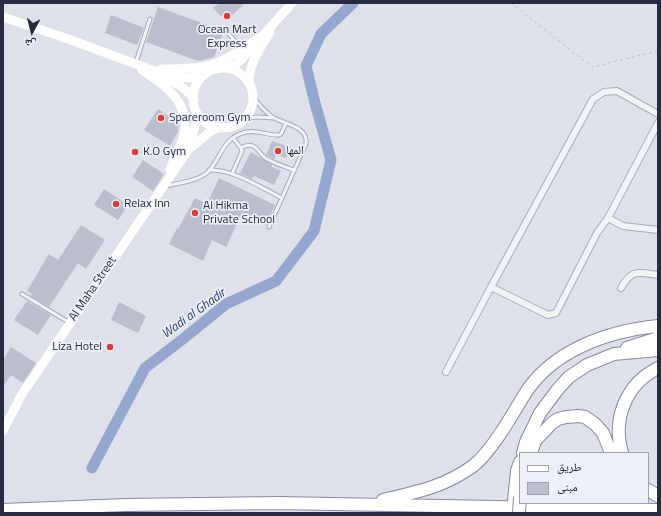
<!DOCTYPE html>
<meta charset="utf-8">
<style>
body{margin:0}
#map{position:relative;width:661px;height:516px;overflow:hidden;background:#dee1ea;font-family:"Titillium Web","Noto Naskh Arabic",sans-serif}
canvas{display:block}
.frame{position:absolute;inset:0;border:4px solid #262b42;pointer-events:none}
.legend{position:absolute;left:519px;top:452px;width:130px;height:52px;box-sizing:border-box;background:#eef0f7;border:1px solid #9ea1af;margin:0;padding:5px 7px;list-style:none;font-size:12px;color:#262b42}
.legend li{display:flex;align-items:center;gap:8px;height:20px}
.legend b{width:20px;border:1px solid #9ea1af}
.north{position:absolute;left:12px;top:12px;width:40px;height:40px;-webkit-text-stroke:3px #eef0f7;paint-order:stroke;rotate:187deg;font-size:11px;font-weight:700;line-height:16px;text-align:center;color:#262b42}
.north::after{content:'';display:block;margin:auto;width:14px;height:18px;background:#262b42;clip-path:polygon(50% 0,100% 100%,50% 72%,0 100%)}
</style>
<div id="map">
<canvas width="661" height="516"></canvas>
<div class="frame"></div>
<ul class="legend">
<li><b style="height:5px;background:#fff"></b>طريق</li>
<li><b style="height:11px;background:#bbbfcd"></b>مبنى</li>
</ul>
<div class="north">ش</div>
</div>
<script>
const context = document.querySelector('canvas').getContext('2d');
context.lineJoin = 'round';
function trace(path, color, width, dash) { context.strokeStyle = color; context.lineWidth = width; context.lineCap = dash ? 'butt' : 'round'; context.setLineDash(dash || []); context.stroke(path); }
function fill(path, color) { context.fillStyle = color; context.fill(path, 'evenodd'); }
function write(font, color, halo, rows, align = 'center') {
  context.font = font + ' "Titillium Web","Noto Naskh Arabic",sans-serif'; context.lineWidth = 3.5; context.setLineDash([]); context.textBaseline = 'middle'; context.strokeStyle = halo; context.fillStyle = color; for (const [text, x, y, turn = 0] of rows) {
    context.save(); context.translate(x, y); context.rotate((+turn || 0) * Math.PI / 180); context.textAlign = isNaN(turn) ? turn : align; if (halo) context.strokeText(text, 0, 0); context.fillText(text, 0, 0); context.restore();
  }
}
trace(new Path2D(`
 M92 468 145 368 183 339 226 304 276 281 314 231 331 160 315 103 306 66 321 34 353 3`), '#95a7ce', 11);
fill(new Path2D(`
 M219 3H245L226 21 213 8Z
 M158 7 224 31 214 57 198 61 146 42Z
 M111 15 144 28 137 45 105 33Z
 M158 109 179 123 178 132 170 146 144 130Z
 M272 141 287 146 286 150 289 151 286 158 276 154 274 159 266 155Z
 M251 152 272 165V167L281 171 274 185 254 176 252 179 240 173Z
 M143 160 164 174 153 191 132 177Z
 M219 178 275 205 266 225 242 213 226 247 212 240 203 261 169 244 177 228 178 229 195 198 207 204Z
 M104 189 128 205 118 220 94 205Z
 M81 225 105 240 86 269 78 263 49 307 30 296 32 294 27 291 49 254 58 260Z
 M27 301 51 315 38 335 14 320Z
 M119 302 146 316 138 333 111 320Z
 M11 347 36 363 23 383 11 375 3 387V360Z`), '#bbbfcd');
const lane = new Path2D(`
 M228 33 241 48
 M136 62 150 19
 M252 95C258 104 265 112 274 118 285 124 309 127 306 144L269 227
 M244 118 259 117 274 118
 M241 148C257 139 258 155 267 159 276 164 285 167 294 170
 M209 170C233 169 260 187 282 198
 M232 174 242 151 241 148 233 138
 M166 186C179 183 199 181 209 171 222 156 222 138 246 132 257 129 268 136 279 135L281 134 286 123
 M22 294 70 323`);
const street = new Path2D(`
 M608 218 658 123
 M491 287 593 99 604 92 617 91 658 114
 M621 288C632 269 637 272 658 275
 M446 372 491 287 548 315 556 313 597 233 608 218 623 226 658 230`);
const highway = new Path2D(`
 M627 348 658 338
 M523 453 526 442 540 413 558 389 569 377 587 365 614 354 658 350
 M531 453 535 441 552 423 558 419 566 417 578 416 585 417 595 424 603 433 611 453
 M622 453C612 419 626 384 658 368
 M648 490 658 496
 M383 500C417 492 444 487 473 466 491 452 511 417 523 397 550 351 607 331 658 326
 M514 501 517 471 520 462
 M3 510 125 505 278 503 658 510`);
trace(lane, '#a7aab8', 5);
trace(street, '#a7aab8', 8);
trace(highway, '#848ba2', 14);
trace(new Path2D(`
 M511 3 592 67 658 51`), '#bdbfc8', 1, [3, 3]);
trace(lane, '#f2f3f7', 3);
trace(street, '#f2f3f7', 6);
trace(new Path2D(`
 M3 17 71 40 152 70 179 77 190 78 202 75
 M225 68 235 65 241 60 292 3
 M193 98a30 30 0 1 1 60 0a30 30 0 1 1-60 0Z
 M161 69C175 69 189 69 202 67 224 63 242 49 260 37
 M142 70C165 85 191 103 184 135 181 147 174 158 170 170
 M165 78C176 83 188 89 194 100
 M249 83C249 63 260 49 270 32
 M188 149 197 120V113
 M3 431 22 394 188 150 211 131 220 127`), '#fff', 9);
trace(highway, '#fff', 12);
const highwayBridge = new Path2D(`
 M519 513 520 497`);
trace(highwayBridge, '#848ba2', 14, []);
trace(highwayBridge, '#fff', 12);
for (const [x, y, r, color] of [
 [227,16,4,"#dc3a36"],
 [161,118,4,"#dc3a36"],
 [278,151,4,"#dc3a36"],
 [135,152,4,"#dc3a36"],
 [116,204,4,"#dc3a36"],
 [195,213,4,"#dc3a36"],
 [110,347,4,"#dc3a36"]
]) { const dot = new Path2D(); dot.arc(x, y, r, 0, 2 * Math.PI); context.fillStyle = color; context.fill(dot); trace(dot, '#eef0f7', 1.5); }
write('12px', '#262b42', '#eef0f7', [
 ["Ocean Mart",227,30,"center"],
 ["Express",227,44,"center"],
 ["Spareroom Gym",169,118],
 ["المها",286,151],
 ["K.O Gym",143,152],
 ["Relax Inn",124,204],
 ["Al Hikma",203,206],
 ["Private School",203,220],
 ["Liza Hotel",102,347,"right"]
], 'left');
write('12px', '#262b42', '#eef0f7', [
 ["Al Maha Street",93,289,-56]
]);
write('italic 13px', '#2c417a', '#eef0f7', [
 ["Wadi al Ghadir",194,314,-36]
]);
</script>
